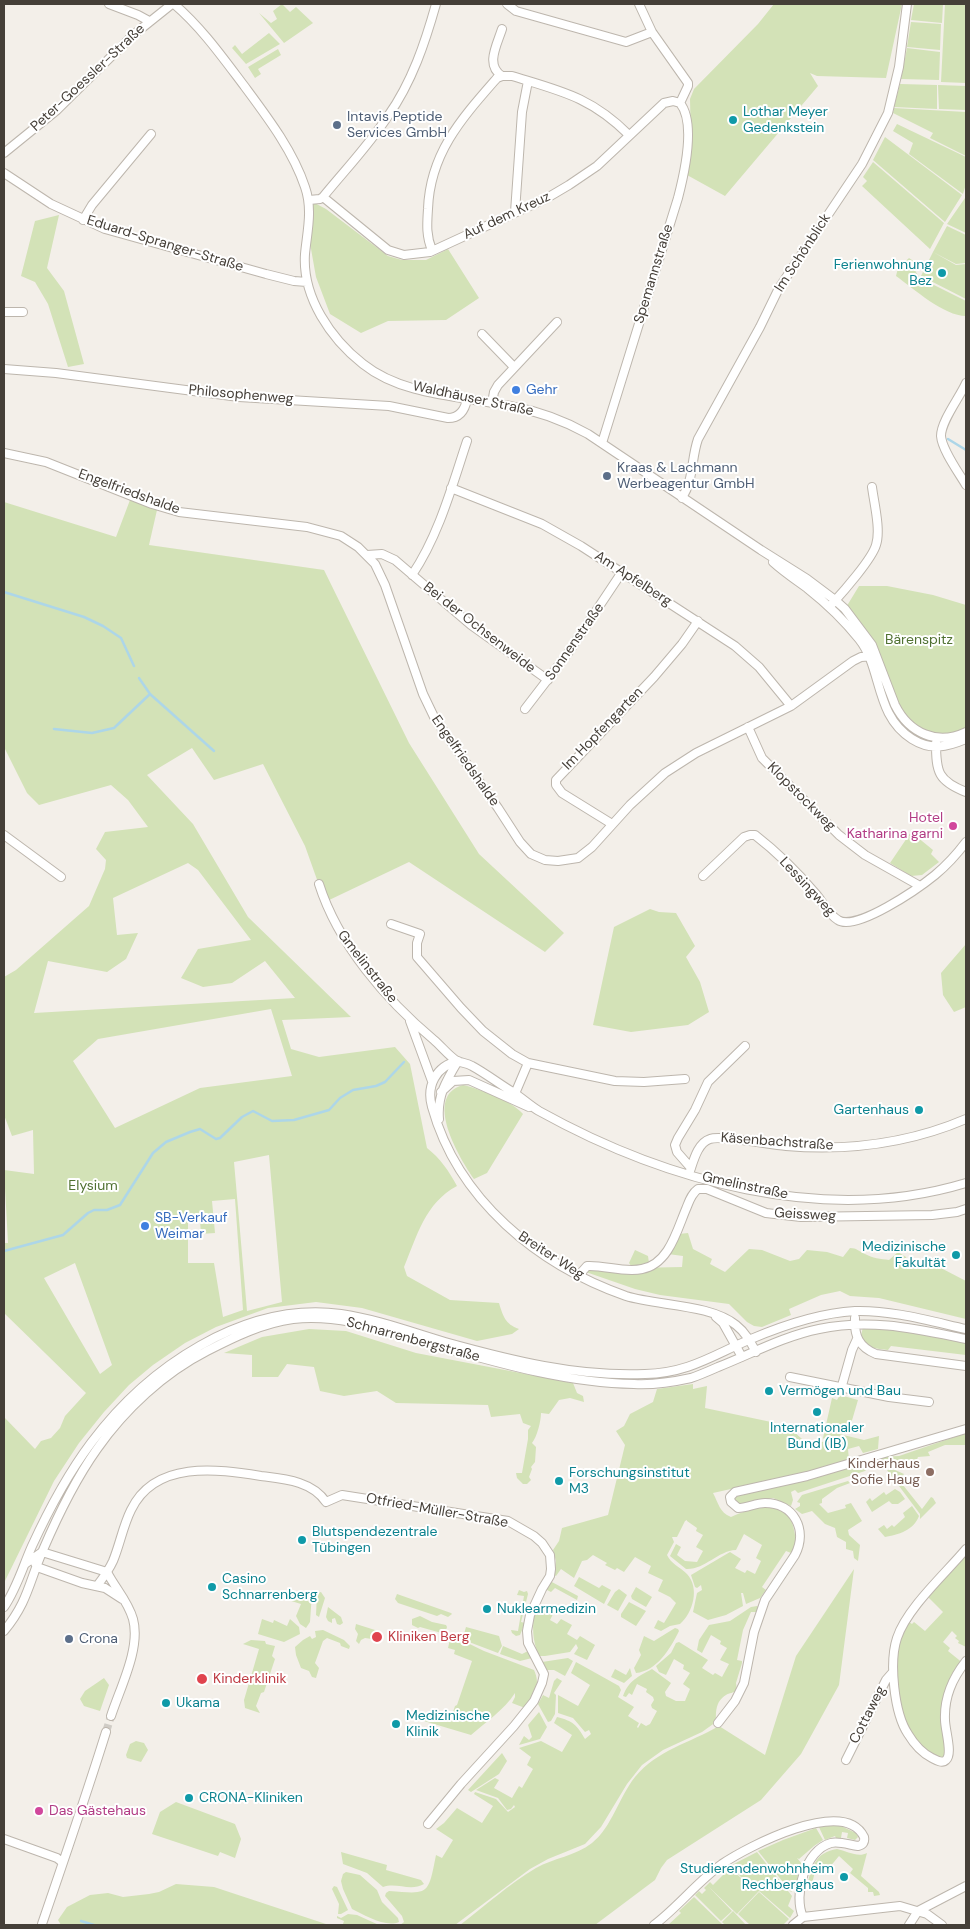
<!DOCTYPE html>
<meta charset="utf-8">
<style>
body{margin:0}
#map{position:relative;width:970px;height:1929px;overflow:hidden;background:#f3efe9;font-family:"DM Sans",sans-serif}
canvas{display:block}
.frame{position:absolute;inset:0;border:5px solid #453f38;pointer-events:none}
</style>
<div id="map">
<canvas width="970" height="1929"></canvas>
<div class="frame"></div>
</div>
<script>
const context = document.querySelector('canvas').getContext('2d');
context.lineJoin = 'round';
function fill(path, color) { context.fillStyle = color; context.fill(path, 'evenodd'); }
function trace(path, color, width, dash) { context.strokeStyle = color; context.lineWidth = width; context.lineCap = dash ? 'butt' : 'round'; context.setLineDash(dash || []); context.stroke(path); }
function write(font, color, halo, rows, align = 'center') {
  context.font = font + ' "DM Sans",sans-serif'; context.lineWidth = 4; context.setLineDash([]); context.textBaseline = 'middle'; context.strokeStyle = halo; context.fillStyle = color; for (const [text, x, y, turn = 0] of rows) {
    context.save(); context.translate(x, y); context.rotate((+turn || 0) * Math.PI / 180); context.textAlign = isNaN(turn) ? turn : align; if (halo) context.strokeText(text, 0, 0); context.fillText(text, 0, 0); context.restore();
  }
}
fill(new Path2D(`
 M282 4 290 12 296 7 313 23 284 43 259 13 271 23 277 19 273 11Z
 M774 4H902L886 78 817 76 810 73 818 86 725 196 687 175 691 143 690 99 694 89 758 24Z
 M914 4H943L942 23 911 20Z
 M945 4H966V83L941 82Z
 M911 22 941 24 940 50 907 47Z
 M269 33 280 44 246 64 232 48 235 45 242 54Z
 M907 48 940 52 939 80 901 79Z
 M278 49 281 55 258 69 261 74 255 78 248 67Z
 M900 84 937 85V109L894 107Z
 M938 85 966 86V110L939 109Z
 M894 108 966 112V156L930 138 933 133 893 113Z
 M897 124 966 157V184L963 194 909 154 913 143 893 131Z
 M885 137 962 195 945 222 873 160Z
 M873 162 944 223 930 249 862 186 867 181 863 177Z
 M965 198H966V233L947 224Z
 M309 200 326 209 388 256 402 260H426L448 249 479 298 446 320 388 321 361 333 330 314 316 277 308 232Z
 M59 215 47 268 64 291 84 364 68 367 48 304 35 282 21 276 35 221Z
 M947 226 966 235V263L956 264 933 252Z
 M933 252 956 265 966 264V299L921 276Z
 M909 258 915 262 914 269 920 278 966 301V316C944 316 914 289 896 276L898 268Z
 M130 500 157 510 149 545 324 570 409 743 479 854 564 933 545 952 409 862 325 902 305 846 263 764 214 780 192 748 147 775 193 824 248 917 351 1017 282 1020 291 1049 319 1057 395 1047 410 1064 427 1148C440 1158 449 1171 457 1186 425 1203 417 1236 404 1267L407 1276 450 1300 499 1303C503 1316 505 1324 519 1329L512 1334 477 1341 362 1308 316 1302 268 1308 216 1327 185 1343 153 1365 129 1385 104 1412 79 1443 54 1481 4 1583V1417L35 1449 41 1441 51 1438 60 1428 65 1416 86 1393 4 1313V1243H8L4 1170 34 1174 33 1130 12 1136 4 1115V977L16 970 89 906 105 869 106 860 96 849 105 832 148 827 128 800 111 785 39 805 27 793 4 747V502L116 537ZM188 863 198 870 251 940 198 949 181 978 203 987 232 983 265 961 295 998 34 1013 48 961 107 972 126 959 138 933 117 935 113 898ZM271 1009 292 1076 200 1088 115 1128 73 1061 98 1039ZM269 1155 282 1302 247 1311 234 1162ZM235 1199 243 1310 223 1317 214 1263H188V1221H200L201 1234 215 1233 212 1201ZM75 1263 112 1365 100 1374 44 1278Z
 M859 586H887L933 595 966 605V732L936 738 906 722 876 656 845 609Z
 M911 832 933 850 931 854 939 862 922 875 911 876 890 863Z
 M650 909 659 912 676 913 695 946 686 957 700 982 709 1012 688 1025 631 1032 593 1025 614 927Z
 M966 944V1007L954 1012 943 995 941 973Z
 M463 1085C480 1089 512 1101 523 1114L487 1173 474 1179C460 1159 422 1096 463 1085Z
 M688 1233 693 1249 712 1259 710 1264 725 1272 749 1249 762 1250 790 1261 799 1259 807 1250 827 1252 843 1257 850 1248C857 1248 858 1251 865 1254 872 1258 881 1259 889 1260L898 1252 906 1257 908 1262 920 1266H937L966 1281V1319L879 1298 850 1296 840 1291 821 1295 789 1309 791 1315 762 1327 754 1326 747 1322 729 1304 660 1295 635 1289 583 1271 585 1269 682 1267 683 1256 668 1254 679 1234Z
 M635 1250 648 1256 649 1263 646 1266 632 1267 629 1263Z
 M863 1327 893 1329 966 1343V1355L891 1346 888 1350C878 1349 868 1348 860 1340Z
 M309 1329 346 1331 416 1353 573 1383 577 1393 583 1396 584 1402 570 1398 559 1400 549 1414 541 1413C541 1421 537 1437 532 1443L536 1447 535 1462 531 1467 532 1469 529 1477 531 1480 527 1484H523L517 1478 516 1473H522L528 1439V1430L531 1426 523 1423 520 1414 491 1417 488 1405 396 1403 377 1391 344 1396 320 1391 314 1367 287 1364 278 1377H252V1355L224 1353 262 1337Z
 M693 1384V1389L707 1386 705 1408 790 1426C800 1440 809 1446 826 1441L830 1434 825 1440 823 1438 832 1398 837 1400 840 1395 858 1400 848 1434 831 1432 864 1440 879 1436 878 1449 863 1453 859 1446 848 1449 849 1460 811 1471 713 1493C719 1504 719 1512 731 1517 752 1507 789 1498 794 1530 796 1538 796 1545 791 1553L786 1551 762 1587 766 1590 760 1598 746 1604 743 1593H741L743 1606 726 1615 708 1620 693 1612 697 1593 702 1590 701 1585 697 1588 695 1587 691 1575 730 1552 741 1559 735 1568 745 1573 747 1570 755 1574 761 1561 756 1558 762 1545 744 1534 736 1550C717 1551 705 1570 686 1569L670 1556 676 1544 681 1547 677 1555 685 1561 697 1562 703 1551 696 1547 703 1535 696 1531 697 1528 687 1521V1520L685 1521 677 1537H672L674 1542 667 1555C671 1564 680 1567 687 1574 700 1588 693 1613 680 1624L670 1626 661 1631 654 1628 658 1620 664 1623 676 1603 670 1597 658 1591 663 1580 648 1573 651 1566 635 1557 624 1572 617 1568 615 1570 605 1565 607 1563 593 1555 587 1560 582 1561 574 1578 561 1569 556 1576 554 1575 556 1561 553 1550 559 1541 562 1528 608 1515 625 1445 616 1431 624 1426 630 1414 653 1402 657 1389Z
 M966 1433V1445H945L928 1452 930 1456 918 1457 913 1469 895 1463 881 1462V1457L899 1456Z
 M868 1462 867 1469 865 1471 801 1492 798 1493 795 1490 791 1492 793 1500 791 1506 773 1498 738 1505 734 1500 736 1495Z
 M887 1470H895L904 1474 899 1480 922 1509 931 1497 933 1498 936 1503 920 1519V1514Z
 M848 1481 850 1483 837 1488 822 1499V1503L819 1504 828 1513 846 1508 845 1505 851 1503 862 1521 848 1530 849 1535 860 1545 858 1561 854 1558 853 1551 846 1549V1542L837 1537 835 1528 825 1524 812 1511 802 1514 795 1509 800 1506V1503L797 1502 802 1495Z
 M895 1489 900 1492 905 1499 898 1504H892L889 1501 872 1512 866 1502 870 1498 872 1501 884 1492 886 1495Z
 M912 1506 919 1516C914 1530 898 1535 885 1537L878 1529 884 1525 887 1529 892 1525 894 1527 905 1517 903 1513Z
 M966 1549V1647L958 1643 959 1641 955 1638 957 1636 952 1631 943 1642 950 1648 948 1651 964 1664 945 1703 947 1760 930 1757 902 1722 893 1659 906 1620 912 1624 914 1622 925 1631 943 1612 926 1595Z
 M854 1569 839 1685 801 1754 761 1800 667 1860 661 1868 655 1880 595 1925H460C485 1906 509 1884 536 1868 554 1858 575 1856 592 1843 612 1827 619 1797 635 1777 657 1750 690 1743 719 1726L765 1755 796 1656Z
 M579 1577 599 1588 602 1585 611 1590 604 1604 574 1586Z
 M550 1581 578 1596 577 1600 555 1588 551 1592 545 1589Z
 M636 1587 652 1597 646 1607 632 1599 631 1596Z
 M619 1589 627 1595 618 1611 607 1605 615 1592Z
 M519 1590 524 1592 527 1591 528 1594 521 1622 525 1623 520 1635 516 1636 512 1633 511 1630 518 1631 524 1596 517 1595Z
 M291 1592 312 1593 310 1622 306 1628 300 1624 296 1616 301 1604 288 1600Z
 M321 1592 325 1598 319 1617 316 1615 317 1593Z
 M397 1594 451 1613 452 1614 448 1617 441 1614 437 1616 398 1603 395 1599Z
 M629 1602 646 1611 636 1626 621 1617V1614Z
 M757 1606 758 1607 757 1612H751L743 1630 737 1660 742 1661V1663L736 1683 737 1690C734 1693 729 1693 726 1695 715 1702 716 1712 716 1722L702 1732 663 1750 642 1765 627 1784 601 1827 585 1844 548 1859 530 1869 455 1925H400L404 1922 402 1916 385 1896 386 1893 389 1891C429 1894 428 1896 436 1855L442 1858 453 1840 436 1829 444 1823 457 1808 482 1823 493 1806 474 1794 475 1792 496 1799 508 1812 515 1807 514 1805 511 1809 507 1810 498 1798 476 1790 495 1778 499 1780 494 1788 512 1798 519 1786 522 1788 533 1769 527 1765 531 1757 519 1748 541 1741 562 1752 572 1735 554 1723 557 1717C573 1721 577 1725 585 1739L591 1734 589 1730 585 1732 573 1718 558 1713V1695L578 1706 590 1685 571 1673 576 1662 619 1686 621 1690 618 1697 634 1707 628 1716 639 1723 637 1727 638 1728 641 1723 646 1726 650 1724 657 1711 652 1708 651 1705 654 1700 653 1697 646 1692 647 1689 637 1684 632 1695 629 1693 626 1697 623 1696C629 1680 638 1677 652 1669L671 1683 665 1692 666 1696 676 1701H685L690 1689 683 1684 690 1673 683 1669 684 1665 674 1659 666 1675 659 1672 656 1666 671 1653 676 1643 679 1642 708 1660 702 1668 713 1675 715 1673 722 1677 729 1664 720 1660 727 1648 720 1644 721 1641 711 1635 702 1653 697 1650 699 1640 709 1625 730 1621 751 1607Z
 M328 1607 341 1617 343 1623 340 1625 337 1624 335 1618 332 1619V1623L328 1621 326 1617Z
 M542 1608 553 1614 550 1620 557 1624 561 1619 572 1625 567 1634 577 1640 580 1636 595 1645 587 1660 574 1654 578 1648 576 1644 570 1652 545 1656H539C532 1640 532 1626 535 1609Z
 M420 1616 432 1622 446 1625 447 1627 445 1634 420 1627 418 1628 412 1625V1619Z
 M262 1619 273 1623 274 1620 287 1626 290 1619 299 1627 300 1634 284 1642 258 1634Z
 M356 1624 375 1630 378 1633 375 1644 372 1639 365 1638 361 1640 359 1644 356 1641 358 1634 355 1629Z
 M466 1627 499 1636 502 1646 498 1653 469 1642 463 1637Z
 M675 1628 678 1629 679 1631C670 1649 657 1671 636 1673L634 1668 641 1655 639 1650 644 1636 654 1641Z
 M323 1630 344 1640 350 1646 349 1649 341 1646 340 1643 327 1638 323 1641 315 1663 319 1668 316 1678 312 1677 309 1671 301 1668 296 1655 295 1647 303 1640 310 1636 312 1639 316 1637 315 1631Z
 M451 1635 484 1651 534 1670C541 1685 535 1695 525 1708L512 1703 515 1697V1693C504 1710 486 1722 471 1735L424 1721 426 1718 428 1717 430 1711 451 1718 455 1706 457 1705 472 1661 454 1654 455 1650 448 1648Z
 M251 1640 265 1641 266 1644 275 1646 272 1656 275 1659 264 1692 261 1693 256 1706 260 1713 245 1708 244 1700 259 1649 243 1644Z
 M503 1646 522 1654 528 1651 532 1658 520 1661 500 1654Z
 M568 1658 573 1661 565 1676 554 1670H546L542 1662Z
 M630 1668 632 1676 624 1683 611 1677 615 1669 626 1675Z
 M104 1678 109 1685 100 1711 84 1706 80 1699 85 1691Z
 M557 1678 562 1681 554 1693 556 1695 555 1714 551 1721 548 1722 538 1704 543 1695 549 1698 554 1681Z
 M539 1712 547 1727 540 1739 519 1745 524 1736 529 1740 532 1737 528 1725Z
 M136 1741 144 1743 148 1750 141 1762 127 1758 126 1755 130 1744Z
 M502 1753 507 1761 499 1774 471 1792 468 1790Z
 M176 1802 235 1824 241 1839 235 1858 220 1852 218 1856 152 1834 160 1812Z
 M818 1825 841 1826 856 1833 858 1837 855 1840 847 1838 848 1833 842 1832 841 1838H836L835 1836 825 1840Z
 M816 1828 823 1840 814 1846 799 1859 797 1858 802 1864 795 1871 798 1875 796 1887 791 1892 758 1851 783 1840Z
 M837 1849C847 1851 858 1858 867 1853L861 1876 879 1892 880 1895 874 1896 873 1892H868V1888L850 1873 853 1869 839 1856 829 1868 823 1867 822 1870H819L818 1873 815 1872 811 1887H807C811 1867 816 1852 837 1849Z
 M341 1852 387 1865 386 1870 421 1880 424 1884C410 1892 397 1882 383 1887L367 1873 343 1864Z
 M757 1852 792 1896 788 1906 794 1911 790 1918 759 1891 737 1914 708 1886 732 1911 721 1921 695 1895 699 1891 702 1894 706 1890 704 1888 710 1882 713 1885 730 1868 752 1888 730 1866Z
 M346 1872 360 1875 377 1890 382 1902 398 1918 399 1922C386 1928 364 1915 352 1909L343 1889 341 1881 343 1874Z
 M176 1884 214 1887 329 1925H61L58 1920 67 1907 90 1895 108 1893 123 1897 149 1894 159 1892Z
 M334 1886 337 1887 348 1910 341 1914H338L339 1904 332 1889Z
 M759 1892 789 1919 783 1925H750L738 1914Z
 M694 1897 723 1925H668L681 1913 679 1911Z
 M733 1911 746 1925H725L722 1922Z
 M348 1914 357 1915 379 1925H348L343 1924 344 1921 337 1918V1916L341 1918Z`), '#d3e2b7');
trace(new Path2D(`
 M948 439 966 450
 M4 592 84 617 103 626 121 638 134 666
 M139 678 150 694 214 751
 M54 729 92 733 114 728 150 694
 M4 1251 63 1235 88 1213 94 1210H107L120 1205 153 1153 166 1142 190 1132 200 1129 216 1139 220 1138 242 1117 253 1111 272 1121 294 1120 329 1110 340 1098 353 1090 376 1086 385 1082 404 1062
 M81 1921 94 1925`), '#add6e8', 2.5);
trace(new Path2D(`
 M106 1732 111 1716`), '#d0ccc6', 8, [8, 4]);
const minor = new Path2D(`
 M109 4 138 15 149 21
 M174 4C202 28 223 58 245 87 268 118 293 151 305 187 313 210 307 232 305 254 302 297 331 339 363 364 403 396 462 396 510 406 538 411 563 420 588 434L761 550 807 579 835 600 845 609 872 645 895 705C909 733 937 746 966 732
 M507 4 516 11 626 42 652 32 639 4
 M652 32 688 83V86L680 103
 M502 76C485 65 497 45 502 29
 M4 153 57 110 132 36 172 4
 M4 173 51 204 105 229 266 274 294 281 307 282
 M323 197 388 250 404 255 430 252 547 198 569 185 597 166 664 103 673 101 680 103
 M309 200 320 199 323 197C345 170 369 145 388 116 412 82 425 43 436 4
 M515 212 522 112 528 81
 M83 220 92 205 151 134
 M432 250C426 236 427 224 428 209 430 153 462 118 497 78L502 76H512C561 91 591 97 629 135
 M4 312H23
 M482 334 514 367
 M4 369 56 373 239 397 389 406 448 418C460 418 465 410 467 399
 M966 383C960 397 941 421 941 436 942 450 959 473 966 485
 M492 403 494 392 498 385 557 322
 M602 443 678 198C684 175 696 123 680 103
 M4 453 46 462 152 504 179 512 307 527 341 536 358 547 375 564 385 585 423 694 435 719 498 808 520 842 531 854 545 860 558 861 578 858 592 847 630 805 665 773 696 753 791 706 853 661 861 657 876 656
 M451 488 542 524 581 546 735 646 759 667 791 706
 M682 498C694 479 691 459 698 439L760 327 779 288 862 164 888 113 899 67 907 4
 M367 555 382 554 395 560 471 625 548 680
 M773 562C784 572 796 580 807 588 826 603 844 620 859 639 883 669 874 715 912 739 931 751 947 747 966 739
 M412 575C439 535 452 486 467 441
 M832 604C843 592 872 559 876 545 881 530 874 503 872 487
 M525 709 568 653 622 572
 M748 727 762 758 839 835 865 855 920 886
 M936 743C936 772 938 781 966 792
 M612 824 562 793 556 785V780L654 677 682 644 698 621
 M4 835 61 877
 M703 876 744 837 750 835H755C777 852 798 873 816 894 823 902 828 914 838 920 856 932 919 888 935 875 947 865 957 854 966 842
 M319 884C338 944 386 1000 434 1040 442 1047 449 1056 457 1061 462 1063 467 1063 472 1066 485 1073 498 1083 511 1091 521 1097 529 1105 539 1111 665 1181 824 1226 966 1183
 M391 924 420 934 417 943V957L461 1008 483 1031 512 1054 528 1063 615 1081 644 1082 685 1079
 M410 1021 432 1081
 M458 1061C436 1066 426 1086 432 1107 458 1200 538 1265 626 1296 658 1306 710 1304 736 1325 745 1332 750 1341 756 1352
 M441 1092 453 1081 469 1080 529 1107
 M514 1096 528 1063
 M439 1119C437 1096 446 1081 458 1061
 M691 1168 677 1152 675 1145 678 1138 695 1110 708 1082 745 1046
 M689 1174C693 1163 697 1143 710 1139 721 1135 770 1145 786 1146 847 1151 910 1143 966 1119
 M579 1275 587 1266C605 1265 624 1273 642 1269 669 1264 677 1230 686 1209 689 1202 691 1194 698 1189H707L766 1213 801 1217 932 1215 957 1212 966 1209
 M716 1317 723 1323 742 1357
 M855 1318C854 1336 859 1347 876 1354L966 1366
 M790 1377 889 1397 929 1402
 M841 1389 852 1350 857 1339
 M966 1549C945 1574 907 1608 897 1638 889 1662 894 1713 908 1734 914 1744 922 1753 932 1758 936 1760 942 1764 946 1760 953 1754 945 1730 945 1720 944 1697 952 1679 966 1661
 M35 1563 37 1567 82 1583 105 1588 122 1599
 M25 1564 42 1552 107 1572C115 1588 128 1601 133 1619 141 1648 120 1688 111 1716
 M97 1586C103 1578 109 1570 113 1561 120 1544 123 1526 131 1510 155 1460 217 1469 261 1476 285 1479 312 1481 326 1502L342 1495 508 1521 534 1536 542 1543 550 1555 551 1569 550 1576 542 1589 530 1615 527 1631 528 1643 544 1674 542 1683 534 1701 514 1726 461 1784 428 1824
 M4 1607C17 1588 23 1566 32 1546 49 1509 67 1475 91 1443 147 1368 243 1301 341 1314 376 1319 411 1332 445 1342 510 1360 577 1377 645 1374 689 1373 713 1355 751 1339 784 1325 819 1313 855 1311 892 1310 930 1321 966 1329
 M4 1631C28 1602 29 1582 43 1550 58 1515 75 1480 97 1449 125 1409 164 1373 207 1351 234 1337 263 1323 293 1319 343 1313 391 1333 438 1346 502 1364 568 1383 634 1384 652 1385 673 1382 691 1378 700 1375 709 1371 718 1367 751 1354 784 1336 819 1329 871 1318 916 1329 966 1339
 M718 1723 735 1701 744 1683 754 1632 765 1600 795 1555C808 1530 794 1503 765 1503 756 1503 747 1508 738 1508L731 1502 730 1497 735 1492 807 1476 966 1429
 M846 1760 886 1680 893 1672
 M4 1839 57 1858 62 1862
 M42 1924C64 1860 86 1796 106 1732
 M654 1925C678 1907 697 1882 722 1864 747 1847 844 1796 864 1837 865 1842 863 1845 858 1846 850 1845 839 1841 831 1843 805 1850 793 1895 803 1917
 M793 1925 803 1917 900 1906 927 1914 942 1925
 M909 1925 918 1911 966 1886`);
trace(minor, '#bdb6ad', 10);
trace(minor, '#fff', 8);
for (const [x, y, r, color] of [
 [733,120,5,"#0f9aa8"],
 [337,125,5,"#5c6f8a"],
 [942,273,5,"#0f9aa8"],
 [516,390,5,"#3f7fe0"],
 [607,476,5,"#5c6f8a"],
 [953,826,5,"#d1479c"],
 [919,1110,5,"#0f9aa8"],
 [145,1226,5,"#3f7fe0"],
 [956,1255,5,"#0f9aa8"],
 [769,1391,5,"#0f9aa8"],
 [817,1412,5,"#0f9aa8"],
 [930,1472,5,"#8d6e63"],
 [559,1481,5,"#0f9aa8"],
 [302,1540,5,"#0f9aa8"],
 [212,1587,5,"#0f9aa8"],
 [487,1609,5,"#0f9aa8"],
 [377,1637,6,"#e0444e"],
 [69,1639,5,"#5c6f8a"],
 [202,1679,6,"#e0444e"],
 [166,1703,5,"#0f9aa8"],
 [396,1724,5,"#0f9aa8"],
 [189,1798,5,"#0f9aa8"],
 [39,1811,5,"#d1479c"],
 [844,1877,5,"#0f9aa8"]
]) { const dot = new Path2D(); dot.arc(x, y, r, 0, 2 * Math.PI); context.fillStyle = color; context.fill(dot); trace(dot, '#fff', 2); }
write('14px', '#453f38', '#fff', [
 ["Peter-Goessler-Straße",88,78,-43],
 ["Auf dem Kreuz",507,216,-25],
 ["Eduard-Spranger-Straße",165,244,17],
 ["Im Schönblick",803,253,-57],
 ["Spemannstraße",654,274,-73],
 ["Philosophenweg",241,395,5],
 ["Waldhäuser Straße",473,399,12],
 ["Engelfriedshalde",129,492,20],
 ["Am Apfelberg",633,579,33],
 ["Bei der Ochsenweide",479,628,38],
 ["Sonnenstraße",575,642,-55],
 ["Im Hopfengarten",603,729,-46],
 ["Engelfriedshalde",465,761,55],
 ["Klopstockweg",801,797,45],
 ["Lessingweg",807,887,47],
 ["Gmelinstraße",367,967,52],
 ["Käsenbachstraße",777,1142,4],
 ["Gmelinstraße",745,1186,12],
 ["Geissweg",805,1215,3],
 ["Breiter Weg",551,1256,33],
 ["Schnarrenbergstraße",413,1340,15],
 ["Otfried-Müller-Straße",437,1511,10],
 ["Cottaweg",868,1715,-63]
]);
write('14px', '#0d838f', '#fff', [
 ["Lothar Meyer",743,112],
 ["Gedenkstein",743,128],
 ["Ferienwohnung",932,265,"right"],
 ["Bez",932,281,"right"],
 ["Gartenhaus",909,1110,"right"],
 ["Medizinische",946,1247,"right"],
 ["Fakultät",946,1263,"right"],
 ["Vermögen und Bau",779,1391],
 ["Internationaler",817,1428,"center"],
 ["Bund (IB)",817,1444,"center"],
 ["Forschungsinstitut",569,1473],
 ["M3",569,1489],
 ["Blutspendezentrale",312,1532],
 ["Tübingen",312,1548],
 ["Casino",222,1579],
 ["Schnarrenberg",222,1595],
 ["Nuklearmedizin",497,1609],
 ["Ukama",176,1703],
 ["Medizinische",406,1716],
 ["Klinik",406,1732],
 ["CRONA-Kliniken",199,1798],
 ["Studierendenwohnheim",834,1869,"right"],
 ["Rechberghaus",834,1885,"right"]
], 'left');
write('14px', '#4e5e75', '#fff', [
 ["Intavis Peptide",347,117],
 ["Services GmbH",347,133],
 ["Kraas & Lachmann",617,468],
 ["Werbeagentur GmbH",617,484],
 ["Crona",79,1639]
], 'left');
write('14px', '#366cbe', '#fff', [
 ["Gehr",526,390],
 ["SB-Verkauf",155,1218],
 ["Weimar",155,1234]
], 'left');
write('14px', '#507132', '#fff', [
 ["Bärenspitz",919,640],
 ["Elysium",93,1186]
]);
write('14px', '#b23c85', '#fff', [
 ["Hotel",943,818],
 ["Katharina garni",943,834],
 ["Das Gästehaus",49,1811,"left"]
], 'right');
write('14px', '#785e54', '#fff', [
 ["Kinderhaus",920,1464],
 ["Sofie Haug",920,1480]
], 'right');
write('14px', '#be3a42', '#fff', [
 ["Kliniken Berg",388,1637],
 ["Kinderklinik",213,1679]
], 'left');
</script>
